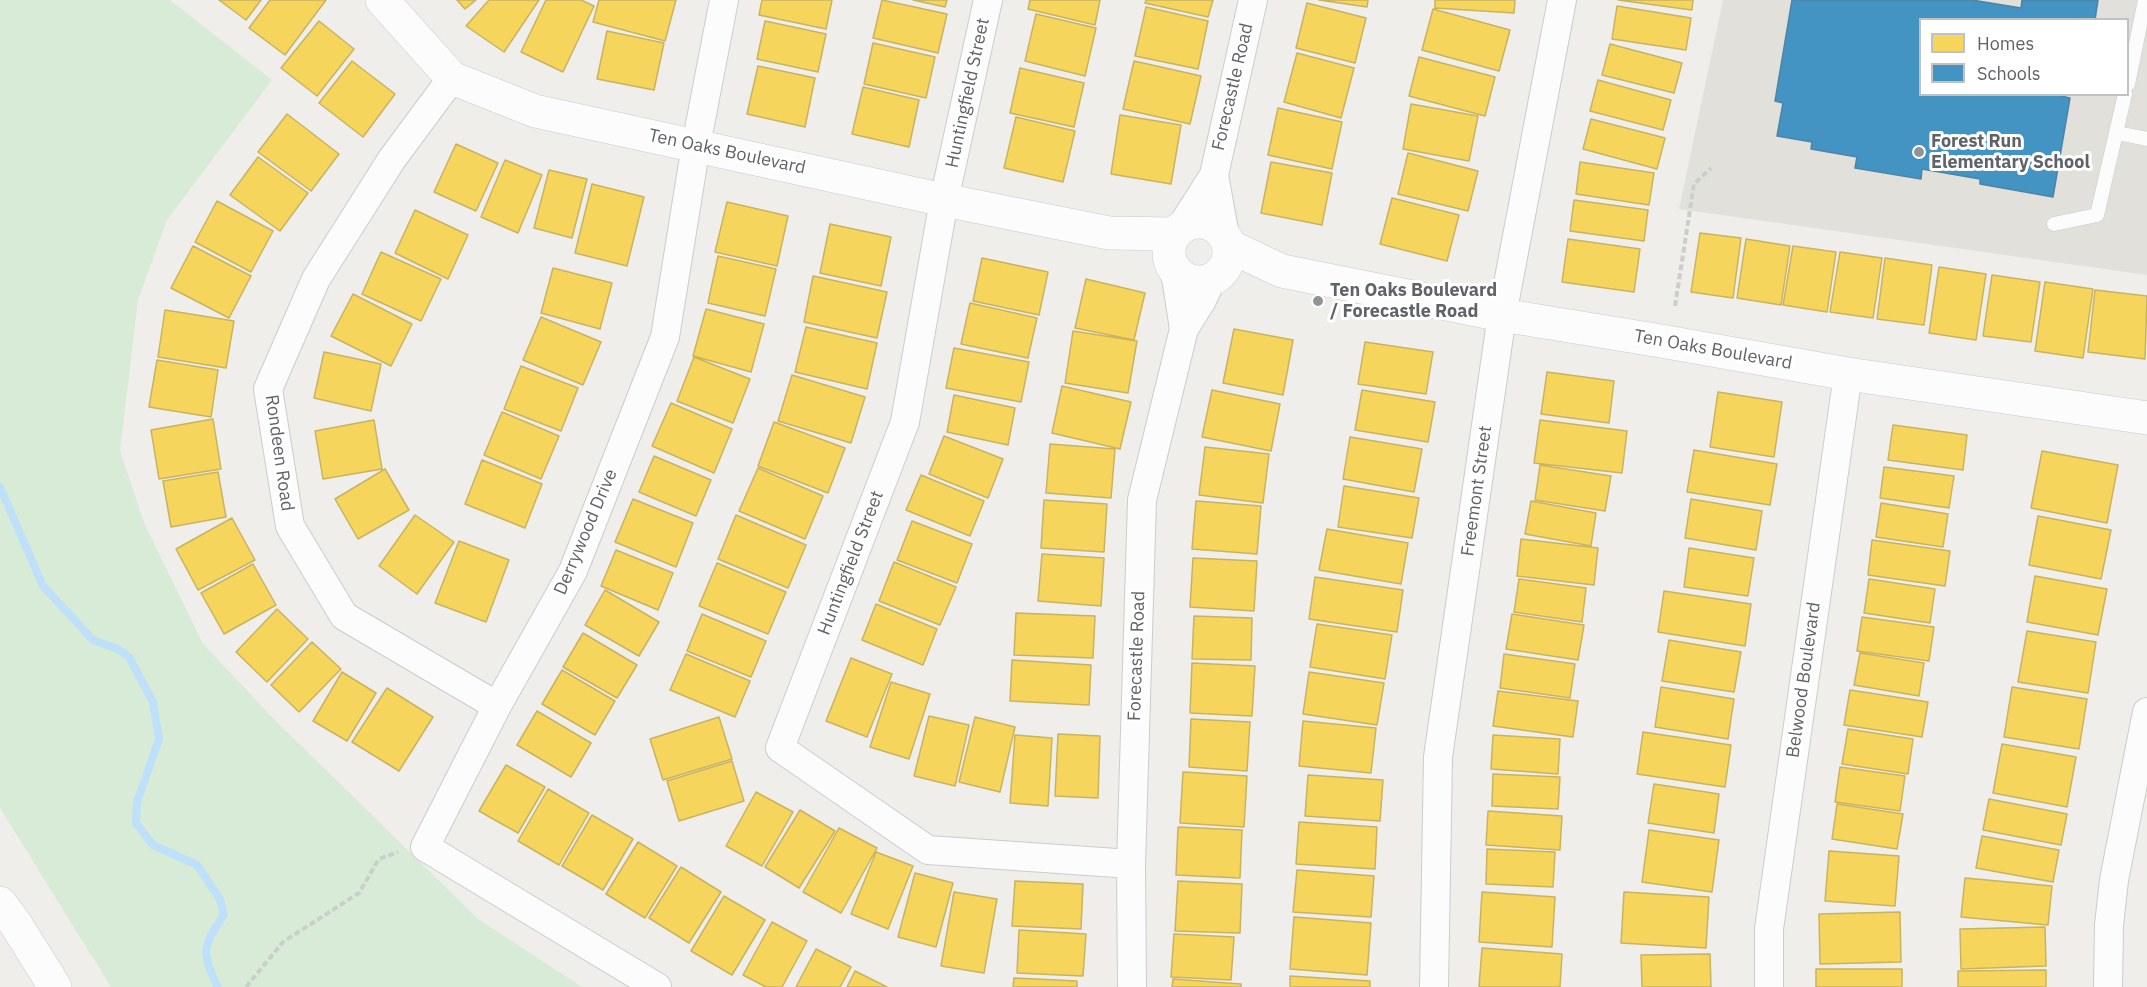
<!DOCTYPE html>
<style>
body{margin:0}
#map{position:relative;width:2147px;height:987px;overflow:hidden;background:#efeeea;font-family:"IBM Plex Sans",sans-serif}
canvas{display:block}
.legend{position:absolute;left:1919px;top:18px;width:210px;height:78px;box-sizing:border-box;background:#fff;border:2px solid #bfc1c3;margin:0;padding:8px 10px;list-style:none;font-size:18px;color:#5f6368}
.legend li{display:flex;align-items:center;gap:12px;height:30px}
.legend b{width:30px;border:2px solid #bfc1c3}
</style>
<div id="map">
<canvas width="2147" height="987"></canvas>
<ul class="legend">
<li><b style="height:16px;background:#f6d55c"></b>Homes</li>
<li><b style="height:16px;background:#4393c3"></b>Schools</li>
</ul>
</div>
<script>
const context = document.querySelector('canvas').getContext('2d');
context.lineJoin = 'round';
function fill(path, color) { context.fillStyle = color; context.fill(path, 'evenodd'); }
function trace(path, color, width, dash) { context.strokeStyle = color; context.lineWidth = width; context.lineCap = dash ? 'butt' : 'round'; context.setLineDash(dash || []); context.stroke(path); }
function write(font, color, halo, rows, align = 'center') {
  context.font = font + ' "IBM Plex Sans",sans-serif'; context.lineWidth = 6; context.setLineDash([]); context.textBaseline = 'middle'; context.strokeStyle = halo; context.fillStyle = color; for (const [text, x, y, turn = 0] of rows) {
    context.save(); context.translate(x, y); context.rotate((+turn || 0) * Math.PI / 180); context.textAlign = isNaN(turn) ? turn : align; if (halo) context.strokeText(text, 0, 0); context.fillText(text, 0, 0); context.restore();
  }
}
fill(new Path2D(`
 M1723 0H2147V275L1679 209ZM1920 20H2128V94H1920Z`), '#e2e0da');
fill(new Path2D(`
 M0 0H170L272 80 167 220 138 300 120 451 145 525 203 644 274 719 478 919 582 987H111L0 808Z`), '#d8ebd6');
const homes = new Path2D(`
 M219 0H261L246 20Z
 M270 0H326L285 55 249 28Z
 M457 0H476L465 9Z
 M489 0H539L504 52 466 26Z
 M546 0H581L594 6 563 72 521 52Z
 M599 0H676L665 41 593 22Z
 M762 0H832L826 29 759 15Z
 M882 0 947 14 938 53 873 38Z
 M913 0H947L945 7Z
 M1030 0H1100L1095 25 1028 9Z
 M1146 0H1213L1208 17 1145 3Z
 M1319 0H1368L1367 7Z
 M1435 0H1515L1514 13 1435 8Z
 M1618 0H1693L1692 10Z
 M1307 3 1366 18 1355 63 1296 48Z
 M1617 6 1691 18 1686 50 1612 39Z
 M1146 7 1208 21 1198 69 1135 56Z
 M1433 9 1510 30 1499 71 1422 50Z
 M1036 14 1096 28 1085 76 1025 61Z
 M319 21 354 49 317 96 281 68Z
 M765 21 826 34 818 72 757 59Z
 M607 31 664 43 654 90 597 79Z
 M873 43 935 57 926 98 864 84Z
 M1610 44 1682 63 1674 93 1602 75Z
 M1297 53 1354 68 1341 118 1284 102Z
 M1419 57 1495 77 1485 116 1409 96Z
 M352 61 395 94 363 137 319 103Z
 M1134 61 1201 76 1190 124 1123 109Z
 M758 66 815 78 805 127 747 114Z
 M1020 68 1084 83 1074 127 1010 113Z
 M1598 80 1671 100 1663 130 1590 111Z
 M863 87 919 100 909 147 852 134Z
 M1411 104 1478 116 1469 161 1403 149Z
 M1278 108 1342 122 1332 169 1268 155Z
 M287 114 339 154 311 191 258 152Z
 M1120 115 1181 125 1171 184 1111 174Z
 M1016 117 1075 131 1063 182 1004 168Z
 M1591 119 1665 138 1657 169 1583 149Z
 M456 144 498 163 476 211 434 192Z
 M1408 153 1478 171 1468 211 1398 194Z
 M258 157 308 193 280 231 230 195Z
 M505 160 542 175 518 233 481 217Z
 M1271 162 1332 173 1322 225 1261 213Z
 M1580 162 1654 173 1649 205 1576 194Z
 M549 170 587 179 572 238 534 228Z
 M592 184 644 197 627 266 575 253Z
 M1392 198 1459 215 1447 261 1380 244Z
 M1574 200 1648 210 1644 241 1570 231Z
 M217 201 273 231 251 272 195 242Z
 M727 202 788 216 777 266 715 252Z
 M415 210 468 235 448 279 395 253Z
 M830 224 891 237 881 286 820 273Z
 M1700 233 1741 238 1733 298 1691 292Z
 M1568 239 1640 249 1634 292 1562 282Z
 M1746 239 1790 246 1781 305 1737 298Z
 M193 246 251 276 229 318 171 288Z
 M1793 246 1836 252 1827 312 1783 305Z
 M381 252 441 279 421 321 362 294Z
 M1840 252 1882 258 1873 318 1830 312Z
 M718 256 776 269 765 316 708 303Z
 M982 258 1048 272 1039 315 973 301Z
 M1885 258 1932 265 1924 325 1877 319Z
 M1939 267 1986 274 1976 340 1929 333Z
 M553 268 612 283 600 329 541 313Z
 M1992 275 2040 282 2031 342 1983 336Z
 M813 276 887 292 877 338 804 322Z
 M1086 279 1145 293 1134 340 1075 328Z
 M2045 282 2093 289 2083 358 2035 351Z
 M2095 290 2147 296 2145 359 2088 352Z
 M353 294 412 324 391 366 331 336Z
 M970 303 1037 318 1028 358 961 344Z
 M706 309 764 324 751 372 693 356Z
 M165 310 234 321 226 368 158 357Z
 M541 317 601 342 583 385 523 360Z
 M806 327 877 343 867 389 795 372Z
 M1234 329 1293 340 1283 395 1223 383Z
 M1073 331 1137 341 1128 393 1065 383Z
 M1365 342 1433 352 1426 394 1358 384Z
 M954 348 1029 362 1021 402 946 388Z
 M324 352 381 364 371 411 314 398Z
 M694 357 750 379 733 423 677 401Z
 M157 360 218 370 211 417 149 407Z
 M521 366 578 388 561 431 504 409Z
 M1547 372 1614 381 1609 423 1541 414Z
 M792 375 865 397 851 443 778 421Z
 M1062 386 1131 402 1120 449 1052 433Z
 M1212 390 1280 404 1271 451 1202 437Z
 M1362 390 1435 402 1428 442 1355 430Z
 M1718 392 1782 402 1774 457 1710 447Z
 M954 395 1015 408 1008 445 947 432Z
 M671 403 732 429 714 473 652 446Z
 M502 412 559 436 541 479 484 455Z
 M213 419 221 469 159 479 151 430Z
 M374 420 382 469 323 479 315 431Z
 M1540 420 1627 431 1622 473 1534 463Z
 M774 422 845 448 828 493 758 466Z
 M1893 425 1967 435 1963 470 1888 460Z
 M944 436 1003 459 988 498 929 474Z
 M1350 437 1422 449 1414 492 1343 479Z
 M1050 444 1115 449 1111 498 1046 493Z
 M1205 447 1269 454 1263 503 1199 495Z
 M1694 450 1777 464 1770 505 1687 492Z
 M2042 451 2118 465 2107 523 2031 508Z
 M654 456 711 480 696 516 639 492Z
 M482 460 542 484 525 528 465 504Z
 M1540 465 1611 476 1605 511 1535 500Z
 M1884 467 1954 476 1949 508 1880 498Z
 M758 468 823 496 805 539 739 511Z
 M385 469 409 510 358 539 335 499Z
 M218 472 226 517 171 527 163 481Z
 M921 475 984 501 970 536 906 510Z
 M1344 486 1419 498 1412 538 1338 527Z
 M633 499 693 523 676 567 615 542Z
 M1691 499 1762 511 1756 550 1685 538Z
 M1044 500 1107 504 1104 552 1041 548Z
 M1196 501 1261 506 1257 554 1192 549Z
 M1531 501 1596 513 1591 546 1525 534Z
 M1881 503 1948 514 1943 547 1876 537Z
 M415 515 454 542 417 594 379 566Z
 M736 515 806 545 788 588 718 559Z
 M2038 516 2111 530 2101 579 2029 565Z
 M232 518 255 560 198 590 176 549Z
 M912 521 972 544 957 583 897 560Z
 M1327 529 1408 543 1401 584 1319 570Z
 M1521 539 1598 548 1594 585 1517 576Z
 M1872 540 1950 551 1945 586 1868 575Z
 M459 541 509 560 486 622 435 603Z
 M1689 548 1754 558 1748 596 1684 587Z
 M616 550 673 573 658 610 601 586Z
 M1042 554 1104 558 1101 606 1038 601Z
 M1193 558 1257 561 1254 611 1190 607Z
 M894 562 956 587 940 625 879 601Z
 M717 563 786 592 768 634 699 606Z
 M253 564 276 605 224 634 201 593Z
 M2035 576 2107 589 2098 635 2027 622Z
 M1315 577 1403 590 1397 632 1309 619Z
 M1519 579 1586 588 1582 622 1514 612Z
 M1869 579 1935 589 1930 623 1864 613Z
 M605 590 659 622 639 656 585 625Z
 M1664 591 1751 604 1745 646 1658 632Z
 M876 604 937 629 923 665 862 640Z
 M277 609 308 639 267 682 236 652Z
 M1016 613 1095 616 1093 658 1014 655Z
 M702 614 766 641 751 677 687 651Z
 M1512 614 1584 625 1578 660 1506 649Z
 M1194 616 1252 618 1251 660 1192 659Z
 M1862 617 1934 627 1929 661 1857 651Z
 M1317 624 1392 635 1385 679 1310 667Z
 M2027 631 2096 642 2088 693 2018 682Z
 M583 633 637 665 617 698 563 667Z
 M1669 640 1741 652 1734 692 1662 681Z
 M312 642 341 669 299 712 271 685Z
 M1860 653 1924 663 1919 696 1854 685Z
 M686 654 750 681 735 717 670 690Z
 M1504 654 1575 664 1570 698 1500 688Z
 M851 658 892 674 867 737 826 721Z
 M1012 660 1091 665 1089 705 1010 701Z
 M1192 663 1255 666 1252 716 1190 713Z
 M562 670 615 701 595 735 542 704Z
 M342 672 376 693 347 741 313 721Z
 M1309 672 1384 683 1377 725 1303 714Z
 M891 682 930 694 909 759 870 747Z
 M1661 687 1734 699 1728 739 1655 727Z
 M2012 687 2087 699 2079 749 2004 737Z
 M387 688 433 717 399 771 352 742Z
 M1850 690 1928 702 1922 737 1844 725Z
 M1498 691 1578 701 1573 737 1493 726Z
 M537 711 591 743 571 777 517 745Z
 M929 716 969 725 955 786 914 776Z
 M719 717 732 759 663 780 650 739Z
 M975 717 1015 727 1000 792 959 782Z
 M1191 719 1250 722 1247 771 1189 767Z
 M1303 721 1376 728 1371 773 1299 766Z
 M1848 729 1913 739 1908 774 1842 764Z
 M1643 732 1731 745 1725 787 1637 774Z
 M1058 734 1100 736 1098 798 1055 796Z
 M1015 735 1052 738 1048 806 1010 803Z
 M1493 735 1560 739 1558 774 1491 769Z
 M2002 744 2076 757 2067 807 1993 793Z
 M732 761 744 801 679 821 667 781Z
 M506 765 545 787 518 833 479 811Z
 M1840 767 1905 776 1900 811 1835 802Z
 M1183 772 1247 776 1244 827 1180 823Z
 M1493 774 1560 777 1558 809 1492 806Z
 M1308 775 1383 780 1380 821 1305 816Z
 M1654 784 1719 794 1714 833 1648 823Z
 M548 789 589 813 559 865 518 841Z
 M756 792 793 812 762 866 726 846Z
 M1989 799 2067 814 2061 845 1983 830Z
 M1837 804 1903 814 1897 849 1832 839Z
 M800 810 835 831 799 888 765 867Z
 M1488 811 1562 816 1560 850 1486 845Z
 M592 815 633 839 603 890 562 866Z
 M1299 822 1377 827 1375 869 1296 864Z
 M1178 827 1242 830 1240 878 1176 875Z
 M839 828 877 848 841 913 803 892Z
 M1649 830 1719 840 1712 892 1642 882Z
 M1982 836 2059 850 2053 882 1976 868Z
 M638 842 677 866 645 918 606 894Z
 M1487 849 1555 852 1553 887 1486 884Z
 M1829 851 1899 856 1895 906 1825 901Z
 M876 852 913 866 888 929 851 914Z
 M681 867 721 892 689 943 649 918Z
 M1297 870 1374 876 1371 917 1293 912Z
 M915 873 953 883 936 947 898 937Z
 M1965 878 2052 886 2048 925 1961 917Z
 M1015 881 1083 884 1081 929 1012 926Z
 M1178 881 1242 884 1240 933 1175 931Z
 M954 892 997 899 984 973 941 966Z
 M1482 892 1555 897 1552 947 1479 942Z
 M1624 892 1709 897 1706 948 1621 943Z
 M724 896 765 920 732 975 691 951Z
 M1900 912 1901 962 1820 964 1819 914Z
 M1294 917 1371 923 1367 975 1290 969Z
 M772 922 807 941 782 987H766L743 975Z
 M2045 927 2046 966 1961 969 1960 929Z
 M1019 930 1086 934 1083 976 1017 973Z
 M1174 934 1234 937 1231 980 1171 977Z
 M1482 948 1562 954 1560 987H1479Z
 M816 949 851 967 840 987H796Z
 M1710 954 1711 987H1642L1641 955Z
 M1816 969H1902V987H1816Z
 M2046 970V987H1958V971Z
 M855 971 887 987H847Z
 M1290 976 1370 981V987H1290Z
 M1014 978 1077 981V987H1013Z
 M1173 979 1241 984V987H1172Z`);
fill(homes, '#f6d55c');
trace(homes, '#c9b360', 1.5);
const schools = new Path2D(`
 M1792 0H1972L2021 8 2022 0H2098L2095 20H1920V94H2061V96L2070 98 2053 197 1980 184V179L1922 169 1921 179 1855 168 1857 157 1811 149 1812 142 1777 136 1783 103 1775 101Z`);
fill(schools, '#4393c3');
trace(schools, '#4b85a8', 1.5);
trace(new Path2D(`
 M0 487 43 586 93 640 118 649 129 657 153 702 159 739 137 802 136 823 153 845 197 865 220 899 224 915C202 946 201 953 218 987`), '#bfe0f9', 8);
const lane = new Path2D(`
 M2128 84 2145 0
 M2117 133 2147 139
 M2054 224 2097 215 2125 94`);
const street = new Path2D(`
 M988 0 944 200 905 422 780 748 928 850 1131 864
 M452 78 392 159 316 279 268 389 290 526 344 616 497 706
 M1214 175 1225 236
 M1181 227 1214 175 1253 0
 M1175 271 1184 329
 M657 987 425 847 497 706 573 571 665 337 696 145 724 0
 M1132 987 1131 864 1142 500 1184 329 1202 300 1212 279
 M1434 987 1438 757 1502 315 1562 0
 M1769 987V929L1848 374
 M2108 987 2109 925 2114 880 2147 712`);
const secondary = new Path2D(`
 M382 0 452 78 535 111 944 200 1109 233 1174 234
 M1169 252a30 30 0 1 1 60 0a30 30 0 1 1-60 0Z
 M1229 246 1282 271 1502 315 1661 341 1848 374 2147 418
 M0 903 15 923 55 987`);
trace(lane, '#cbcccc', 15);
trace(street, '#cbcccc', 30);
trace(secondary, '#cacacb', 34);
trace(new Path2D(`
 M1675 306 1694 184 1711 168
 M246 987 283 942 359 893 379 859 398 852`), '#cacfcc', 4, [6, 3]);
trace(lane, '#fdfcfc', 14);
trace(street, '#fdfcfc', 28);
trace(secondary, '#fdfcfc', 33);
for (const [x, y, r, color] of [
 [1919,152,6,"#919496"],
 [1318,301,6,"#919496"]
]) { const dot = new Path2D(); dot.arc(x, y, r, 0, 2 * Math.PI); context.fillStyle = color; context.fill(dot); trace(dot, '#fff', 2); }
write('18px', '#5f6368', '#fff', [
 ["Forecastle Road",1233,87,-77],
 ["Huntingfield Street",968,93,-78],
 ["Ten Oaks Boulevard",727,152,12],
 ["Ten Oaks Boulevard",1713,350,10],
 ["Rondeen Road",279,453,82],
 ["Freemont Street",1477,491,-82],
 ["Derrywood Drive",586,532,-67],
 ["Huntingfield Street",851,563,-69],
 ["Forecastle Road",1137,656,-88],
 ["Belwood Boulevard",1804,680,-82]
]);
write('bold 18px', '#5f6368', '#fff', [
 ["Forest Run",1931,142],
 ["Elementary School",1931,163],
 ["Ten Oaks Boulevard",1330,291],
 ["/ Forecastle Road",1330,312]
], 'left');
</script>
